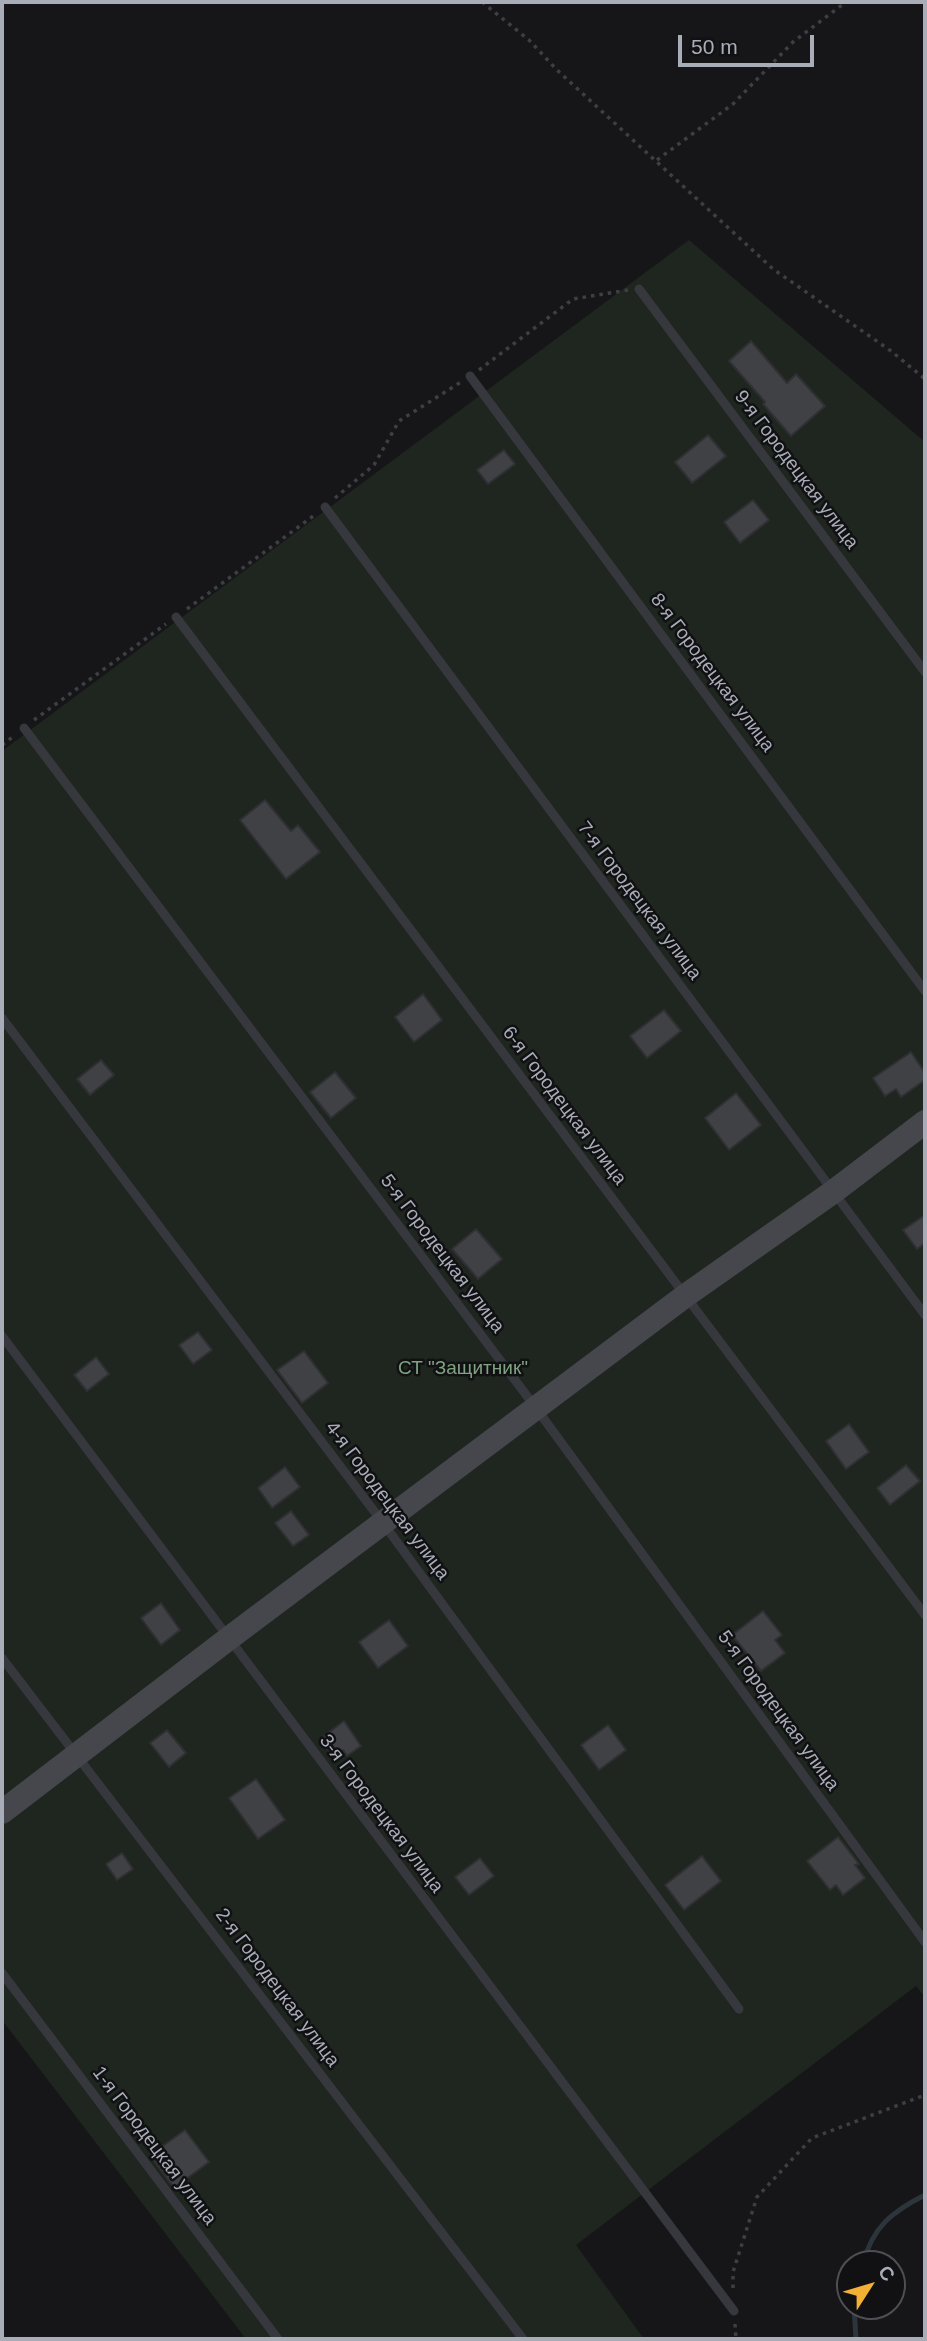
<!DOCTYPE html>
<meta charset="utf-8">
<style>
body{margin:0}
#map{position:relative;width:927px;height:2341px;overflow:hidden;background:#161618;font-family:Helvetica,sans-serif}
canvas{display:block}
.frame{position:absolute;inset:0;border:4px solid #a8adb8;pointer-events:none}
.north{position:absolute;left:836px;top:2250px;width:70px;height:70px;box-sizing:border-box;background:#111113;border:2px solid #4d4f55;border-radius:50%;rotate:53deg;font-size:19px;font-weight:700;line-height:28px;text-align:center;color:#a8adb8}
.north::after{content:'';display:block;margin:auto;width:24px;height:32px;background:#f2b134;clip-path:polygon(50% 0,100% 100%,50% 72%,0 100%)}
.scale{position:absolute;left:678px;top:35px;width:136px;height:32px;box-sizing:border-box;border:4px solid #a8adb8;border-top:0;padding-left:9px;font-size:21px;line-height:24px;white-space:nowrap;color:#a8adb8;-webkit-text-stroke:5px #111113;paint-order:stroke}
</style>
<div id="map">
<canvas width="927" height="2341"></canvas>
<div class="frame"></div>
<div class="north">С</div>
<div class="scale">50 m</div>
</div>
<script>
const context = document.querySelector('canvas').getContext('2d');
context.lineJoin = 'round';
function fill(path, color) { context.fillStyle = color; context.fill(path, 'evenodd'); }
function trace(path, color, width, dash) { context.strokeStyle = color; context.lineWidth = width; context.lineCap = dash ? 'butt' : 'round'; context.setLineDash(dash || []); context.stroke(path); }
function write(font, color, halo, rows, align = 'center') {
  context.font = font + ' Helvetica,sans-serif'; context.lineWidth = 5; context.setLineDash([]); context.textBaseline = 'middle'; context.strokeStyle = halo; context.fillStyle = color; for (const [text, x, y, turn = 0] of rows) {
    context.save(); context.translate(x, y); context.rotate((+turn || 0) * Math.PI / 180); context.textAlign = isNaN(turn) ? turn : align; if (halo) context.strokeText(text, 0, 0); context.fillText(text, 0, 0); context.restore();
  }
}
fill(new Path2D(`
 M689 240 925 442V1997L916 1986 576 2245 644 2339H246L2 2020V751Z`), '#1e261f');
trace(new Path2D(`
 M863 2264C872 2227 893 2211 925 2195
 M854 2306 856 2339`), '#2c353c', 5);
const building = new Path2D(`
 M751 341 787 383 796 374 825 406 791 436 763 404 765 402 729 361Z
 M708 435 726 456 692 483 675 462Z
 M504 450 515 464 488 484 477 470Z
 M753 500 769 520 740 543 724 522Z
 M265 800 291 831 298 825 320 852 286 879 240 820Z
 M423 994 442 1020 414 1042 395 1017Z
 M664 1010 681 1031 647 1058 630 1036Z
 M911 1052 925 1073V1080L901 1097 896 1089 885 1096 873 1078Z
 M101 1060 114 1075 90 1095 77 1079Z
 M335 1072 356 1098 331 1118 310 1092Z
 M736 1093 761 1125 729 1150 705 1118Z
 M925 1215V1243L917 1249 903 1230Z
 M476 1229 502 1259 478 1279 452 1249Z
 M198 1332 212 1350 193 1364 179 1345Z
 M304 1351 328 1383 302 1403 277 1370Z
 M96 1357 109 1374 87 1391 74 1375Z
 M849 1424 869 1452 846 1469 826 1441Z
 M906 1465 920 1481 890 1505 877 1488Z
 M285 1467 300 1487 272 1508 258 1488Z
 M291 1511 309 1535 293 1546 275 1523Z
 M161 1603 180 1630 161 1645 141 1618Z
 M763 1611 782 1635 775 1640 785 1653 761 1671 732 1635Z
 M389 1620 408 1646 378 1668 359 1642Z
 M344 1721 361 1746 347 1756 343 1750 334 1757 320 1739Z
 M608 1725 626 1750 599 1770 581 1745Z
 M167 1730 186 1753 169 1767 150 1743Z
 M256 1779 285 1820 258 1839 229 1798Z
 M838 1837 859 1864 855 1865 865 1878 843 1895 836 1885 830 1890 807 1861Z
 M122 1853 133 1869 117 1880 106 1864Z
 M702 1856 721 1881 684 1910 665 1885Z
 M480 1858 494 1876 469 1895 455 1877Z
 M185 2130 209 2162 174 2188 150 2155Z`);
fill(building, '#404145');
trace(building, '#303034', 2);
trace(new Path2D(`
 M482 2 529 40 557 70 773 269 891 351 925 379
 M657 160 733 104 793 42 846 2
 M479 370 573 299 628 290
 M335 498 374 465 399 421 461 382
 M187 609 316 514
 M34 720 166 624
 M2 745 14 736
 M733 2288V2272L757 2197 812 2138 925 2095
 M735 2324 736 2339`), '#3d3f44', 3.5, [3.5, 5]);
trace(new Path2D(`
 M639 289 925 672
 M470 376 925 991
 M325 507 925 1315
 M176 617 925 1615
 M24 728 536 1408 925 1942
 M2 1018 383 1523 739 2009
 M2 1336 734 2311
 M2 1658 523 2339
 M2 1973 278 2339`), '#37383d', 9);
trace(new Path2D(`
 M2 1812 228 1639 685 1296 833 1192 925 1122`), '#45474d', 24);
write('19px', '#a8adb8', '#111113', [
 ["9-я Городецкая улица",796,470,53],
 ["8-я Городецкая улица",712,673,53],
 ["7-я Городецкая улица",639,901,53],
 ["6-я Городецкая улица",564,1106,53],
 ["5-я Городецкая улица",442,1254,53],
 ["4-я Городецкая улица",387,1501,53],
 ["5-я Городецкая улица",778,1711,54],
 ["3-я Городецкая улица",381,1814,53],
 ["2-я Городецкая улица",277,1988,53],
 ["1-я Городецкая улица",154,2146,53]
]);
write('19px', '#7fa381', '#111113', [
 ["СТ \"Защитник\"",463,1369]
]);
</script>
